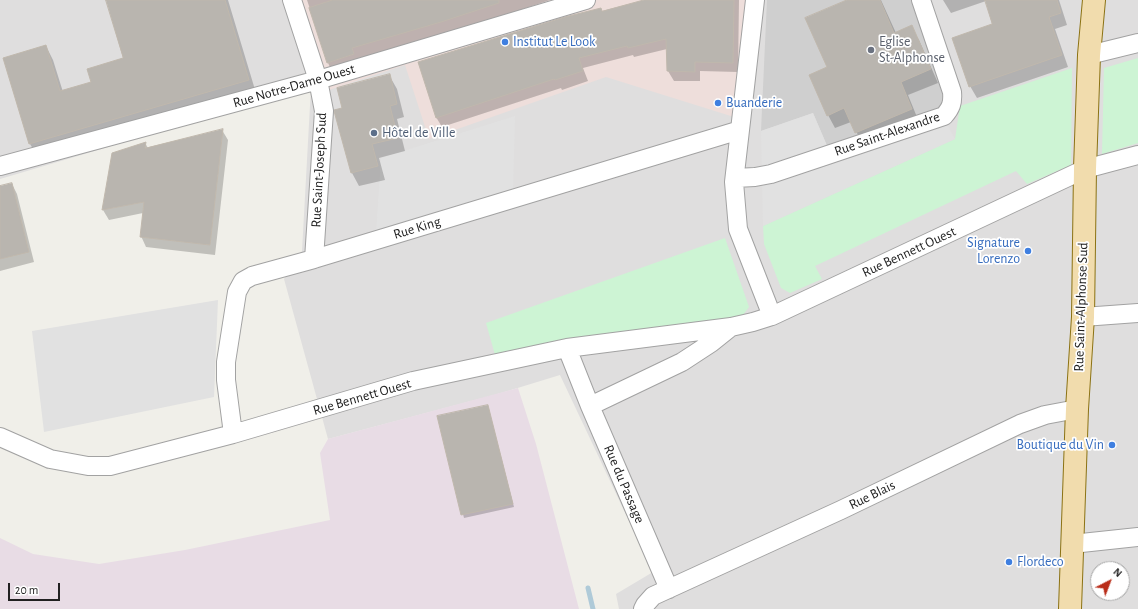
<!DOCTYPE html>
<meta charset="utf-8">
<style>
body{margin:0}
#map{position:relative;width:1138px;height:609px;overflow:hidden;background:#f0efe9;font-family:"Alegreya Sans",sans-serif}
canvas{display:block}
.north{position:absolute;left:1090px;top:561px;width:40px;height:40px;box-sizing:border-box;background:#fff;border:1px solid #a6a6a6;border-radius:50%;rotate:42deg;font-size:11px;font-weight:700;line-height:16px;text-align:center;color:#212121}
.north::after{content:'';display:block;margin:auto;width:14px;height:18px;background:#b92d19;clip-path:polygon(50% 0,100% 100%,50% 72%,0 100%)}
.scale{position:absolute;left:8px;top:583px;width:52px;height:18px;box-sizing:border-box;border:2px solid #212121;border-top:0;padding-left:5px;font-size:12px;line-height:14px;white-space:nowrap;color:#212121;-webkit-text-stroke:3px #fff;paint-order:stroke}
</style>
<div id="map">
<canvas width="1138" height="609"></canvas>
<div class="north">N</div>
<div class="scale">20 m</div>
</div>
<script>
const context = document.querySelector('canvas').getContext('2d');
context.lineJoin = 'round';
function fill(path, color) { context.fillStyle = color; context.fill(path, 'evenodd'); }
function trace(path, color, width, dash) { context.strokeStyle = color; context.lineWidth = width; context.lineCap = dash ? 'butt' : 'round'; context.setLineDash(dash || []); context.stroke(path); }
function write(font, color, halo, rows, align = 'center') {
  context.font = font + ' "Alegreya Sans",sans-serif'; context.lineWidth = 3.5; context.setLineDash([]); context.textBaseline = 'middle'; context.strokeStyle = halo; context.fillStyle = color; for (const [text, x, y, turn = 0] of rows) {
    context.save(); context.translate(x, y); context.rotate((+turn || 0) * Math.PI / 180); context.textAlign = isNaN(turn) ? turn : align; if (halo) context.strokeText(text, 0, 0); context.fillText(text, 0, 0); context.restore();
  }
}
fill(new Path2D(`
 M0 0H1138V609H619L616 594 653 572 560 375 498 394 328 439 284 279 302 251 311 87 0 179ZM1098 569H1122V593H1098Z`), '#dfdede');
fill(new Path2D(`
 M298 0H748L734 117 606 77 429 139 405 65 329 90Z`), '#eededb');
fill(new Path2D(`
 M518 388 536 444 579 609H0V538L33 554 99 564 185 550 330 520 320 453 328 439Z`), '#e8dce5');
fill(new Path2D(`
 M767 0H917L948 106 829 151 813 113 761 131Z`), '#cfcfcf');
fill(new Path2D(`
 M1138 58V143L1102 154 1104 68Z
 M1072 68 1071 165 1027 184 1016 171 815 266 822 279 790 293 781 288 764 244 763 226 955 139 960 106Z
 M725 238 749 307 743 315 738 320 495 355 486 323Z`), '#cdf4d4');
fill(new Path2D(`
 M813 113 829 150 941 113 955 139 763 226 761 131Z
 M515 116 513 193 376 233 381 158Z
 M218 300 214 397 44 432 32 331Z`), '#e1e1e1');
fill(new Path2D(`
 M107 0H228L256 93 38 157 30 144 5 59 46 46 53 60 63 92 92 83 124 59Z
 M307 0H550L448 34 334 75 328 63Z
 M655 0H739L738 72 700 71V81H674L668 71 667 49 634 57 633 55 583 68 588 81 562 90 561 88 442 127 436 117 602 12Z
 M850 0H881L896 33 911 27 919 40 938 83 908 95 919 122 864 146 851 122 835 128 828 115V67Z
 M943 0H1059L1067 25 1055 29 1068 67 977 98 970 86 994 25 986 1 951 13Z
 M389 75 397 89 404 117 397 119 405 151 379 158 385 180 359 186 352 173 335 111 343 109Z
 M222 130 228 140 215 255 146 247 141 236 143 213 109 220 103 210 112 153 145 143 148 148Z
 M12 184 17 194 34 262 0 271V187Z
 M488 406 514 507 464 518 438 417Z`), '#0003');
trace(new Path2D(`
 M588 588 593 609`), '#afcad8', 5);
const building = new Path2D(`
 M106 0H225L249 80 29 144 3 58 46 45 60 91 91 82 87 69 123 58Z
 M333 0H499V3L441 22 352 48 354 54 327 63 309 8Z
 M644 0H734L733 63 695 62V72L667 71 666 39 628 48 627 46 579 58 583 71 555 80 554 79 436 118 418 62 565 17 601 8 602 11Z
 M847 0H880L894 33 912 25 931 69 901 82 912 109 855 133 844 108 827 116 809 75 827 67 805 18Z
 M985 0H1057L1061 13 1049 17 1062 55 969 87 952 38 992 24Z
 M390 74 397 104 390 106 398 138 372 144 378 166 351 173 334 111V110L342 108 337 88Z
 M223 129 210 245 140 237 144 202 102 210 112 153 146 142 145 148Z
 M12 183 29 252 0 259V186Z
 M488 405 513 504 461 515 437 416Z`);
fill(building, '#b9b5af');
trace(building, '#c0b8ad', 1);
const minor = new Path2D(`
 M292 0 318 80 324 111 314 259
 M755 0 734 182 738 229 772 316
 M1089 55 1138 43
 M0 166 318 80 586 0
 M735 178 755 177 771 174 944 116C951 108 953 103 952 92L921 0
 M1083 317 1138 313
 M567 348 590 406 669 589
 M590 406 682 362 711 343 731 327
 M233 434 226 380V362L237 292 243 281 252 276 314 259 740 130
 M0 437 50 459 88 466H110L233 434 413 381 567 348 731 327 753 322 772 316 1085 169 1138 155
 M1072 544 1138 537
 M643 609 645 605 653 596 841 510 1020 424 1045 415 1077 409`);
const major = new Path2D(`
 M1070 609 1077 409 1083 317 1085 169 1089 55 1094 0`);
trace(minor, '#a2a2a2', 20);
trace(major, '#8b7213', 24);
trace(minor, '#fff', 18);
trace(major, '#f1dcad', 22);
for (const [x, y, r, color] of [
 [505,42,4,"#3f7fe0"],
 [871,50,4,"#6b7280"],
 [718,103,4,"#3f7fe0"],
 [374,133,4,"#5c6f8a"],
 [1028,251,4,"#3f7fe0"],
 [1112,445,4,"#3f7fe0"],
 [1009,562,4,"#3f7fe0"]
]) { const dot = new Path2D(); dot.arc(x, y, r, 0, 2 * Math.PI); context.fillStyle = color; context.fill(dot); trace(dot, '#fff', 1.5); }
write('14px', '#366cbe', '#fff', [
 ["Institut Le Look",513,42],
 ["Buanderie",726,103],
 ["Signature",1020,243,"right"],
 ["Lorenzo",1020,259,"right"],
 ["Boutique du Vin",1104,445,"right"],
 ["Flordeco",1017,562]
], 'left');
write('14px', '#5b616d', '#fff', [
 ["Eglise",879,42],
 ["St-Alphonse",879,58]
], 'left');
write('14px', '#212121', '#fff', [
 ["Rue Notre-Dame Ouest",294,86,-16],
 ["Rue Saint-Alexandre",887,134,-19],
 ["Rue Saint-Joseph Sud",319,170,-87],
 ["Rue King",417,228,-17],
 ["Rue Bennett Ouest",909,252,-25],
 ["Rue Saint-Alphonse Sud",1081,307,-88],
 ["Rue Bennett Ouest",362,397,-16],
 ["Rue du Passage",624,484,67],
 ["Rue Blais",872,495,-26]
]);
write('14px', '#4e5e75', '#fff', [
 ["Hôtel de Ville",382,133]
], 'left');
</script>
